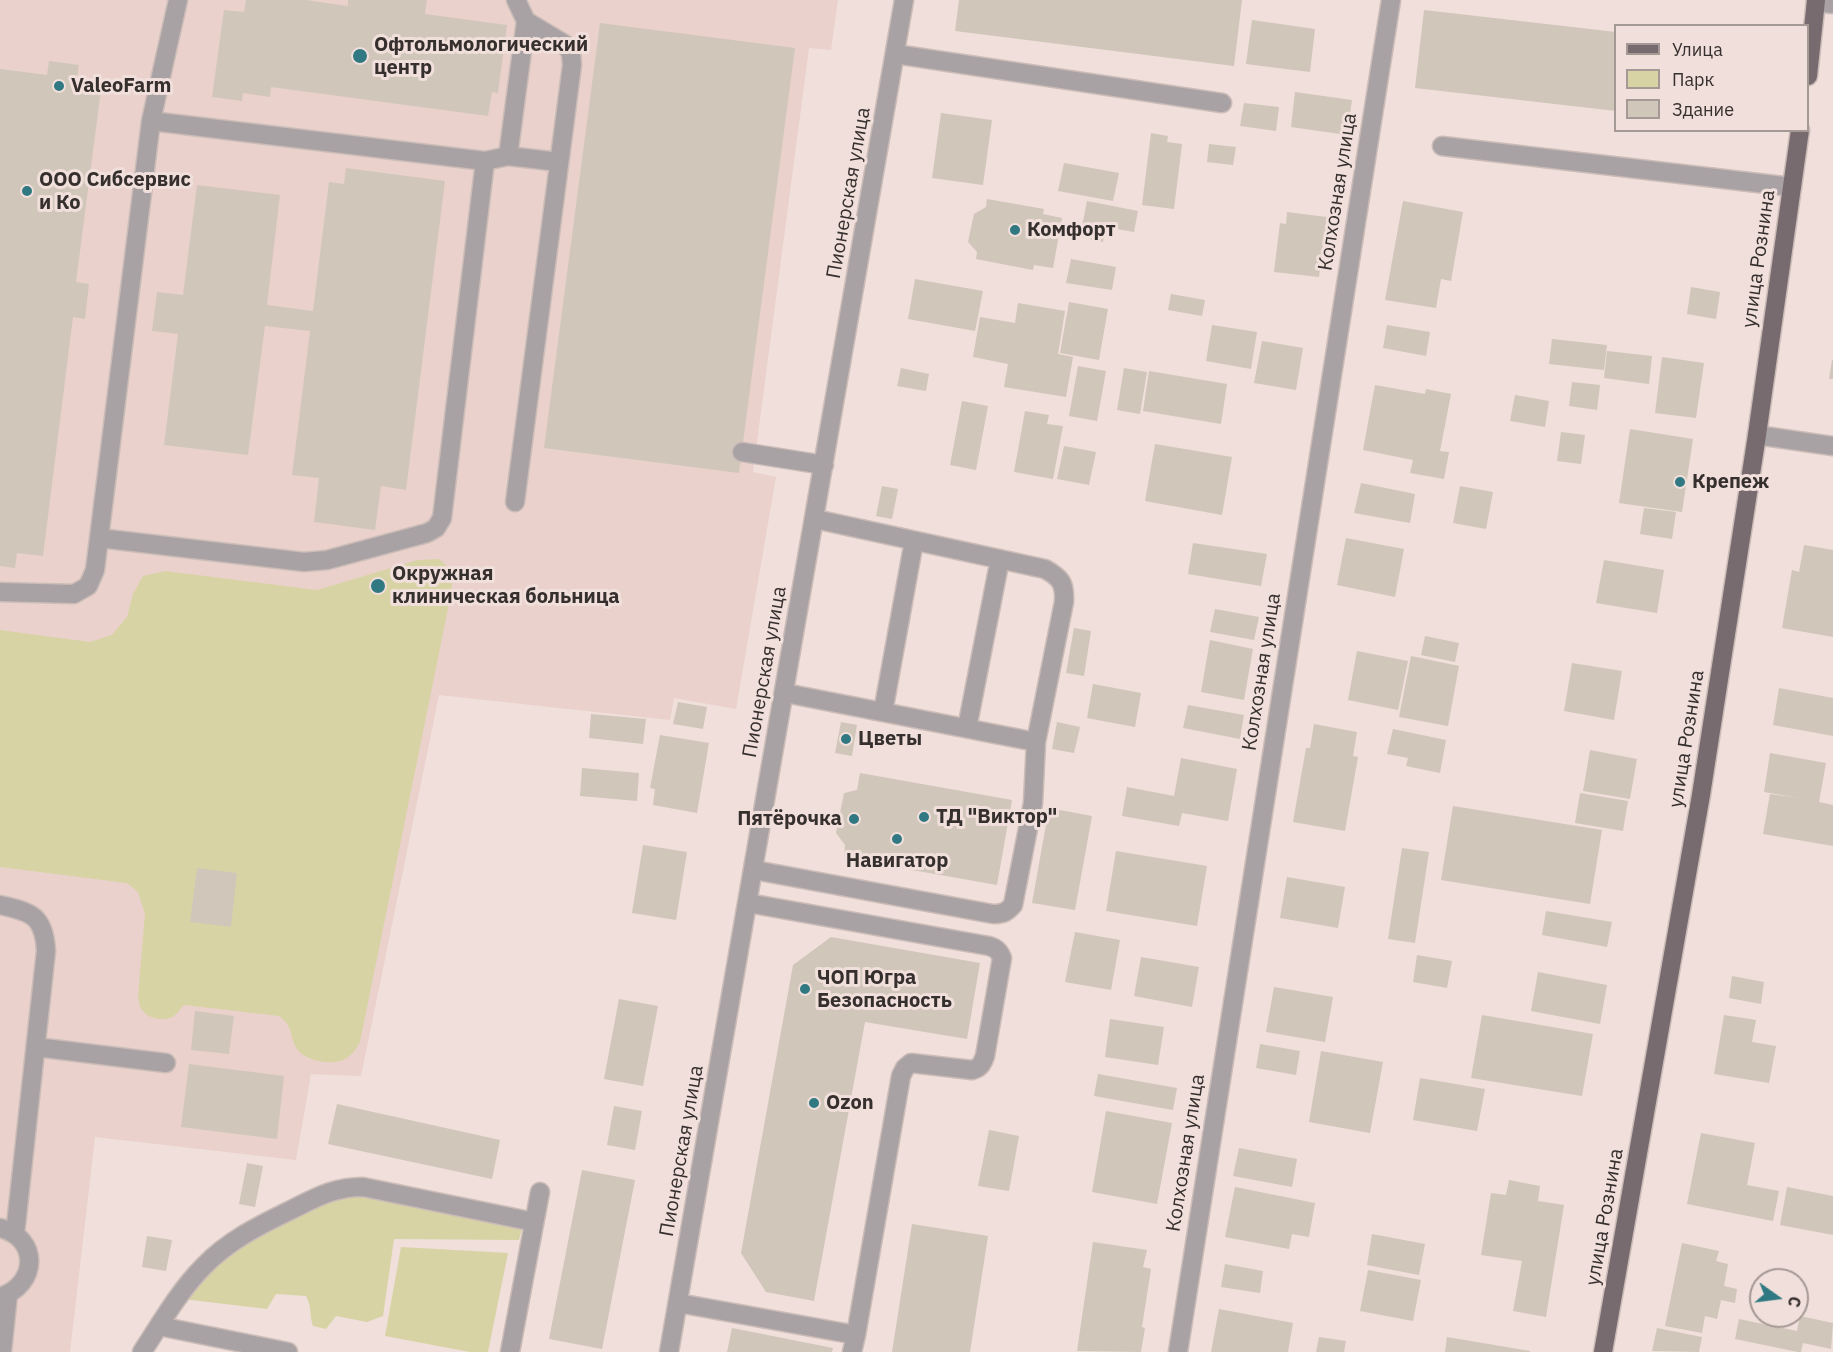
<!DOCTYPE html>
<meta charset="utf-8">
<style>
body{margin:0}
#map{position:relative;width:1833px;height:1352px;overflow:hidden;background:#f0dfdb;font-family:"IBM Plex Sans",sans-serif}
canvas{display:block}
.legend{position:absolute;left:1614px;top:24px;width:195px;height:108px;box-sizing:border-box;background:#f0dfdb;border:2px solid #a59995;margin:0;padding:8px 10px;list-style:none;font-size:18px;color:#352f2d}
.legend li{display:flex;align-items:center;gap:12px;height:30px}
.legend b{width:30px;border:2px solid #a59995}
.north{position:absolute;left:1749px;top:1268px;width:60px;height:60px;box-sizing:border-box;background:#f0dfdb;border:2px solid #a59995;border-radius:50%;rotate:104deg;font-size:16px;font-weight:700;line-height:24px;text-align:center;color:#352f2d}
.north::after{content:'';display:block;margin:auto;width:21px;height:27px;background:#317982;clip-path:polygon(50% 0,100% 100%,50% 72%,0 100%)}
</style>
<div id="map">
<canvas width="1833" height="1352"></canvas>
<ul class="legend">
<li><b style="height:8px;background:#786b6f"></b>Улица</li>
<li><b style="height:16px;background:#d8d3a4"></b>Парк</li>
<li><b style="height:16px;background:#d1c6ba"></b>Здание</li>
</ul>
<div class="north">С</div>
</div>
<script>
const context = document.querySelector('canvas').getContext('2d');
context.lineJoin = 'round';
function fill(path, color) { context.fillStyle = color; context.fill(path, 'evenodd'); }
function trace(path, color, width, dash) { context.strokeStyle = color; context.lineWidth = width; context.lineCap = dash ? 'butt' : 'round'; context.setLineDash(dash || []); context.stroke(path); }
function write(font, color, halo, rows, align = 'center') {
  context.font = font + ' "IBM Plex Sans",sans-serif'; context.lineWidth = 6; context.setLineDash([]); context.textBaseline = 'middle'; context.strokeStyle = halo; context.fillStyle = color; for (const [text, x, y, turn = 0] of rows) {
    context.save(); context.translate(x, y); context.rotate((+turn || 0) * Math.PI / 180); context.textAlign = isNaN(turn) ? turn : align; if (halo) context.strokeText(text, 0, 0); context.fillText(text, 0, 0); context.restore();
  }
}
fill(new Path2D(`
 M0 0H838L831 50 809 48 753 472 776 477 736 709 674 698 670 720 439 695 361 1076 311 1074 296 1160 95 1137 70 1352H0Z`), '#ead1cb');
fill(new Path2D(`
 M439 559 453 572 451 594 360 1042C356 1049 352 1055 345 1059 332 1066 305 1061 297 1049 288 1034 295 1029 279 1016L184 1005C181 1008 178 1013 174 1016 164 1022 149 1019 142 1010 139 1006 139 1001 138 996L145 914 138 892 127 883 0 867V630L90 642 112 635 127 617 133 594 143 576 165 571 317 590 418 560Z
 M351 1192 523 1224 519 1240 394 1239 383 1316 367 1322 336 1316 326 1329 313 1326C309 1315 312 1307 306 1296L276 1294 267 1309 183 1299 208 1270 253 1235 333 1196Z
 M401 1247 508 1253 488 1352H470L385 1336Z`), '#d8d3a4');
fill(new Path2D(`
 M246 0H306L348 6V0H427L425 14 507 25 498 93 492 92 488 116 271 87 270 97 243 93 242 101 212 97 224 10 244 12Z
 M959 0H1242L1234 66 955 31Z
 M1424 10 1616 32V111L1415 88Z
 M1252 20 1315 29 1310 72 1246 64Z
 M600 23 795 48 739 473 544 448Z
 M49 61 79 65 77 78 102 82 76 282 89 284 85 319 73 317 43 556 17 553 15 568 0 566V69L47 75Z
 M1295 92 1352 100 1347 135 1291 127Z
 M1244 103 1279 107 1276 131 1240 126Z
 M941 113 992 120 983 185 932 178Z
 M1151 133 1168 136 1167 142 1182 144 1174 209 1142 205Z
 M1209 144 1236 147 1233 165 1207 162Z
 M1064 163 1119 173 1113 201 1058 191Z
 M346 168 445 181 406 490 381 486 375 530 314 522 319 478 292 475 310 331 265 326 248 455 164 445 178 334 152 331 157 292 183 295 197 185 280 195 267 305 313 311 329 182 344 184Z
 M987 199 1044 209 1043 214 1062 218 1053 268 1034 265 1033 270 976 259 977 252 968 242 974 214 986 207Z
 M1087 201 1138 211 1134 232 1106 227 1103 242 1080 237Z
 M1403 201 1463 212 1451 281 1441 279 1436 308 1385 300Z
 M1287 212 1327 217 1319 277 1274 272 1280 223 1286 224Z
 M1071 259 1116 267 1112 290 1066 283Z
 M915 279 983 291 975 331 908 319Z
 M1691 287 1720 292 1716 319 1687 314Z
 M1171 294 1205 300 1202 316 1168 310Z
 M1069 302 1108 309 1099 360 1060 353Z
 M1018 303 1065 311 1058 354 1073 357 1066 397 1004 387 1008 364 973 357 980 317 1015 323Z
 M1212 325 1257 332 1251 369 1206 361Z
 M1387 325 1430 332 1426 356 1383 348Z
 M1552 339 1607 345 1604 370 1549 364Z
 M1262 341 1303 348 1296 390 1254 383Z
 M1607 351 1652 356 1649 384 1604 378Z
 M1662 357 1704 363 1696 418 1655 413Z
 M1832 360H1833V379H1829Z
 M1078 366 1106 371 1097 421 1069 416Z
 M901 368 929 374 926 391 897 386Z
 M1124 368 1147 372 1140 414 1117 410Z
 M1149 371 1227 384 1221 424 1143 411Z
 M1572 382 1600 385 1597 410 1569 406Z
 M1375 385 1425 394 1426 389 1451 394 1440 451 1449 452 1444 479 1410 473 1413 460 1363 450Z
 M1515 395 1549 401 1545 427 1510 421Z
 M962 401 988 406 976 470 950 465Z
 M1025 411 1049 415 1047 424 1063 426 1053 479 1014 472Z
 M1630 429 1693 439 1682 512 1619 503Z
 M1561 432 1585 435 1581 464 1557 461Z
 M1155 444 1232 457 1222 515 1145 501Z
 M1064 446 1096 452 1089 485 1057 479Z
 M1361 483 1415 494 1410 523 1354 513Z
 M882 486 898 489 892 519 876 516Z
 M1460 486 1493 492 1486 529 1453 523Z
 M1644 508 1676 512 1672 539 1640 534Z
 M1346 538 1404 549 1395 597 1337 585Z
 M1193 543 1267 554 1261 586 1188 574Z
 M1804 545 1833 550V637L1782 628 1792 570 1799 572Z
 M1604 560 1664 570 1657 613 1596 603Z
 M1215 609 1259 617 1254 640 1210 632Z
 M1074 628 1091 631 1084 676 1066 673Z
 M1425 636 1459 643 1455 662 1421 655Z
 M1210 640 1253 649 1244 700 1201 692Z
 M1357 651 1408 661 1398 710 1348 700Z
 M1411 656 1459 666 1448 726 1399 717Z
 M1572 663 1622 671 1614 720 1564 711Z
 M1093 684 1141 693 1135 727 1087 718Z
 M1779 688 1833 698V736L1773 725Z
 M678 702 707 707 703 729 673 724Z
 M1188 705 1244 715 1240 739 1183 728Z
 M591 714 646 719 643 744 589 738Z
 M841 722 857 725 852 756 835 753Z
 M1057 722 1080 727 1074 753 1052 749Z
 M1314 724 1357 732 1353 756 1358 757 1345 831 1293 822 1306 748H1310Z
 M1393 729 1446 740 1440 773 1406 766 1408 758 1387 754Z
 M660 735 709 743 697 813 653 805 655 789 650 788Z
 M1590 750 1637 759 1630 799 1583 791Z
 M1770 753 1826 763 1819 802 1833 805V846L1763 834 1770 794 1799 798 1764 792Z
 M1181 758 1237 769 1228 821 1182 813 1179 826 1122 816 1127 787 1174 796Z
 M582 768 639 773 637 801 580 796Z
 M860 773 1012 800 997 885 844 858 845 845 836 833 844 793 857 790Z
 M1580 793 1628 801 1623 831 1575 823Z
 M1453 806 1602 830 1590 904 1441 880Z
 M1049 808 1092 816 1075 910 1032 903Z
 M643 845 687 852 676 920 632 913Z
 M1402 848 1429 852 1415 943 1388 939Z
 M1116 851 1207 866 1197 926 1106 911Z
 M197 868 237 873 231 927 190 922Z
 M1287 877 1345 887 1338 928 1280 918Z
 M1546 911 1612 922 1607 947 1542 935Z
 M1075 932 1120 940 1111 990 1065 982Z
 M831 937 980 963 967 1039 865 1022 814 1301 766 1292 741 1253 793 965Z
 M1417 955 1452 961 1447 988 1413 982Z
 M1141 957 1199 967 1192 1007 1134 996Z
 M1538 972 1607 985 1600 1024 1531 1011Z
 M1732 976 1764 982 1761 1004 1729 998Z
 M1274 987 1333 997 1325 1042 1266 1032Z
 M619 999 658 1006 643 1086 604 1079Z
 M195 1011 234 1016 229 1054 191 1050Z
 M1482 1015 1593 1034 1582 1096 1471 1078Z
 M1724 1015 1756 1020 1752 1042 1776 1046 1769 1083 1714 1074Z
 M1110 1019 1164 1027 1158 1065 1105 1057Z
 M1260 1044 1300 1051 1296 1075 1256 1068Z
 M1321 1051 1383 1062 1370 1133 1309 1122Z
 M189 1064 284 1076 277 1139 181 1127Z
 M1098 1074 1177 1088 1173 1110 1094 1096Z
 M1420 1078 1485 1089 1477 1131 1413 1120Z
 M337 1104 500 1140 492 1179 328 1144Z
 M614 1106 642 1111 635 1150 607 1145Z
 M1106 1111 1172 1123 1157 1204 1092 1192Z
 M989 1130 1019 1136 1009 1191 978 1186Z
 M1701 1133 1755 1143 1747 1185 1779 1191 1773 1221 1687 1204Z
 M1239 1148 1297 1159 1292 1187 1233 1176Z
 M247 1163 263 1166 255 1207 239 1204Z
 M582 1170 635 1180 602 1349 549 1339Z
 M1509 1180 1540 1186 1538 1201 1564 1205 1546 1317 1513 1311 1522 1261 1481 1255 1491 1193 1506 1195Z
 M1235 1187 1315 1203 1309 1237 1292 1234 1289 1249 1225 1237Z
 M1787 1187 1833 1196V1235L1780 1225Z
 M912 1224 988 1236 970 1352H892Z
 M1372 1234 1425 1244 1419 1275 1367 1265Z
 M147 1236 172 1240 166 1271 142 1267Z
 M1093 1242 1147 1250 1143 1267 1151 1269 1142 1327 1145 1328 1141 1352 1077 1351Z
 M1682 1243 1719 1251 1716 1261 1728 1264 1724 1286 1737 1289 1735 1303 1721 1300 1717 1319 1705 1316 1702 1333 1665 1326Z
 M1225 1264 1263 1271 1260 1293 1221 1287Z
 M1368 1270 1421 1280 1413 1321 1360 1311Z
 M1219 1309 1293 1323 1288 1352H1211Z
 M1800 1316 1833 1323 1831 1349 1803 1343 1801 1352H1798L1735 1339 1739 1319 1797 1331Z
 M732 1328 833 1348 832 1352H727Z
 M1657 1328 1702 1337 1699 1352 1652 1351Z
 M1319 1337 1346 1341 1344 1352H1316Z
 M1447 1337 1530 1351V1352H1445Z`), '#d1c6ba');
const minor = new Path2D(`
 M1816 2 1833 4
 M895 54 1222 103
 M151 121 485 161 508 156 559 162
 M1442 146 1792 187
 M508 156 526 21 516 0
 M1757 435 1833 446
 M742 452 824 465
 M515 502 572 65 571 54 566 45 526 21
 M99 538 304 562 327 560 427 533 436 528 442 518 485 161
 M0 592 74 594 88 586 95 570 151 121 178 0
 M785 693 1036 742 1064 602C1065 583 1061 578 1045 569L815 519
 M883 712 914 541
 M967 728 1000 559
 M754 870 993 914C1003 914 1007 912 1013 905L1033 803 1036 742
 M748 903 989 946C996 948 999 951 1002 958L985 1056C982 1064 980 1068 972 1070L911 1063 905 1068 901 1076 856 1335
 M0 905C32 912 44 916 46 951L15 1234
 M36 1047 166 1063
 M0 1228C40 1238 38 1285 0 1297
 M678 1303 856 1335 852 1352
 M159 1326 288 1352
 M2 1352 8 1295
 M142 1352C161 1323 179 1291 204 1266 228 1241 258 1226 289 1211 315 1198 333 1187 363 1187L534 1222
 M510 1352 540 1192
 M669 1352 904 0
 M1178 1352 1391 0`);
const major = new Path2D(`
 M1808 76 1816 0
 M1603 1352 1701 795 1757 435 1800 130`);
trace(minor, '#cbbcb8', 21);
trace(major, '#cbbcb8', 21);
trace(minor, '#a9a2a4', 18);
trace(major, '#786b6f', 18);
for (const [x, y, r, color] of [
 [360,56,8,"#317982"],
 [59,86,6,"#317982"],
 [27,191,6,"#317982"],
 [1015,230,6,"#317982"],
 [1680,482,6,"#317982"],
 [378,586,8,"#317982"],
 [846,739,6,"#317982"],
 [924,817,6,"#317982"],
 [854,819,6,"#317982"],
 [897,839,6,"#317982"],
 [805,989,6,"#317982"],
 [814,1103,6,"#317982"]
]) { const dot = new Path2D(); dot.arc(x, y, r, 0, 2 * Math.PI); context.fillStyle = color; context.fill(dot); trace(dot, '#f0dfdb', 2); }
write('bold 20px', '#352f2d', '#f0dfdb', [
 ["Офтольмологический",374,45],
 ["центр",374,68],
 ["ValeoFarm",71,86],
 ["ООО Сибсервис",39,180],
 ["и Ко",39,203],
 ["Комфорт",1027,230],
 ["Крепеж",1692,482],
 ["Окружная",392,574],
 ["клиническая больница",392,597],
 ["Цветы",858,739],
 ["ТД \"Виктор\"",936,817],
 ["Пятёрочка",842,819,"right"],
 ["Навигатор",897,861,"center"],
 ["ЧОП Югра",817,978],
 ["Безопасность",817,1001],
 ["Ozon",826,1103]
], 'left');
write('20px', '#352f2d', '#f0dfdb', [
 ["Колхозная улица",1338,192,-81],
 ["Пионерская улица",849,193,-80],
 ["улица Рознина",1759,259,-82],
 ["Пионерская улица",765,672,-80],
 ["Колхозная улица",1262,672,-81],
 ["улица Рознина",1687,739,-81],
 ["Пионерская улица",682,1151,-80],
 ["Колхозная улица",1186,1153,-81],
 ["улица Рознина",1605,1217,-80]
]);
</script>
